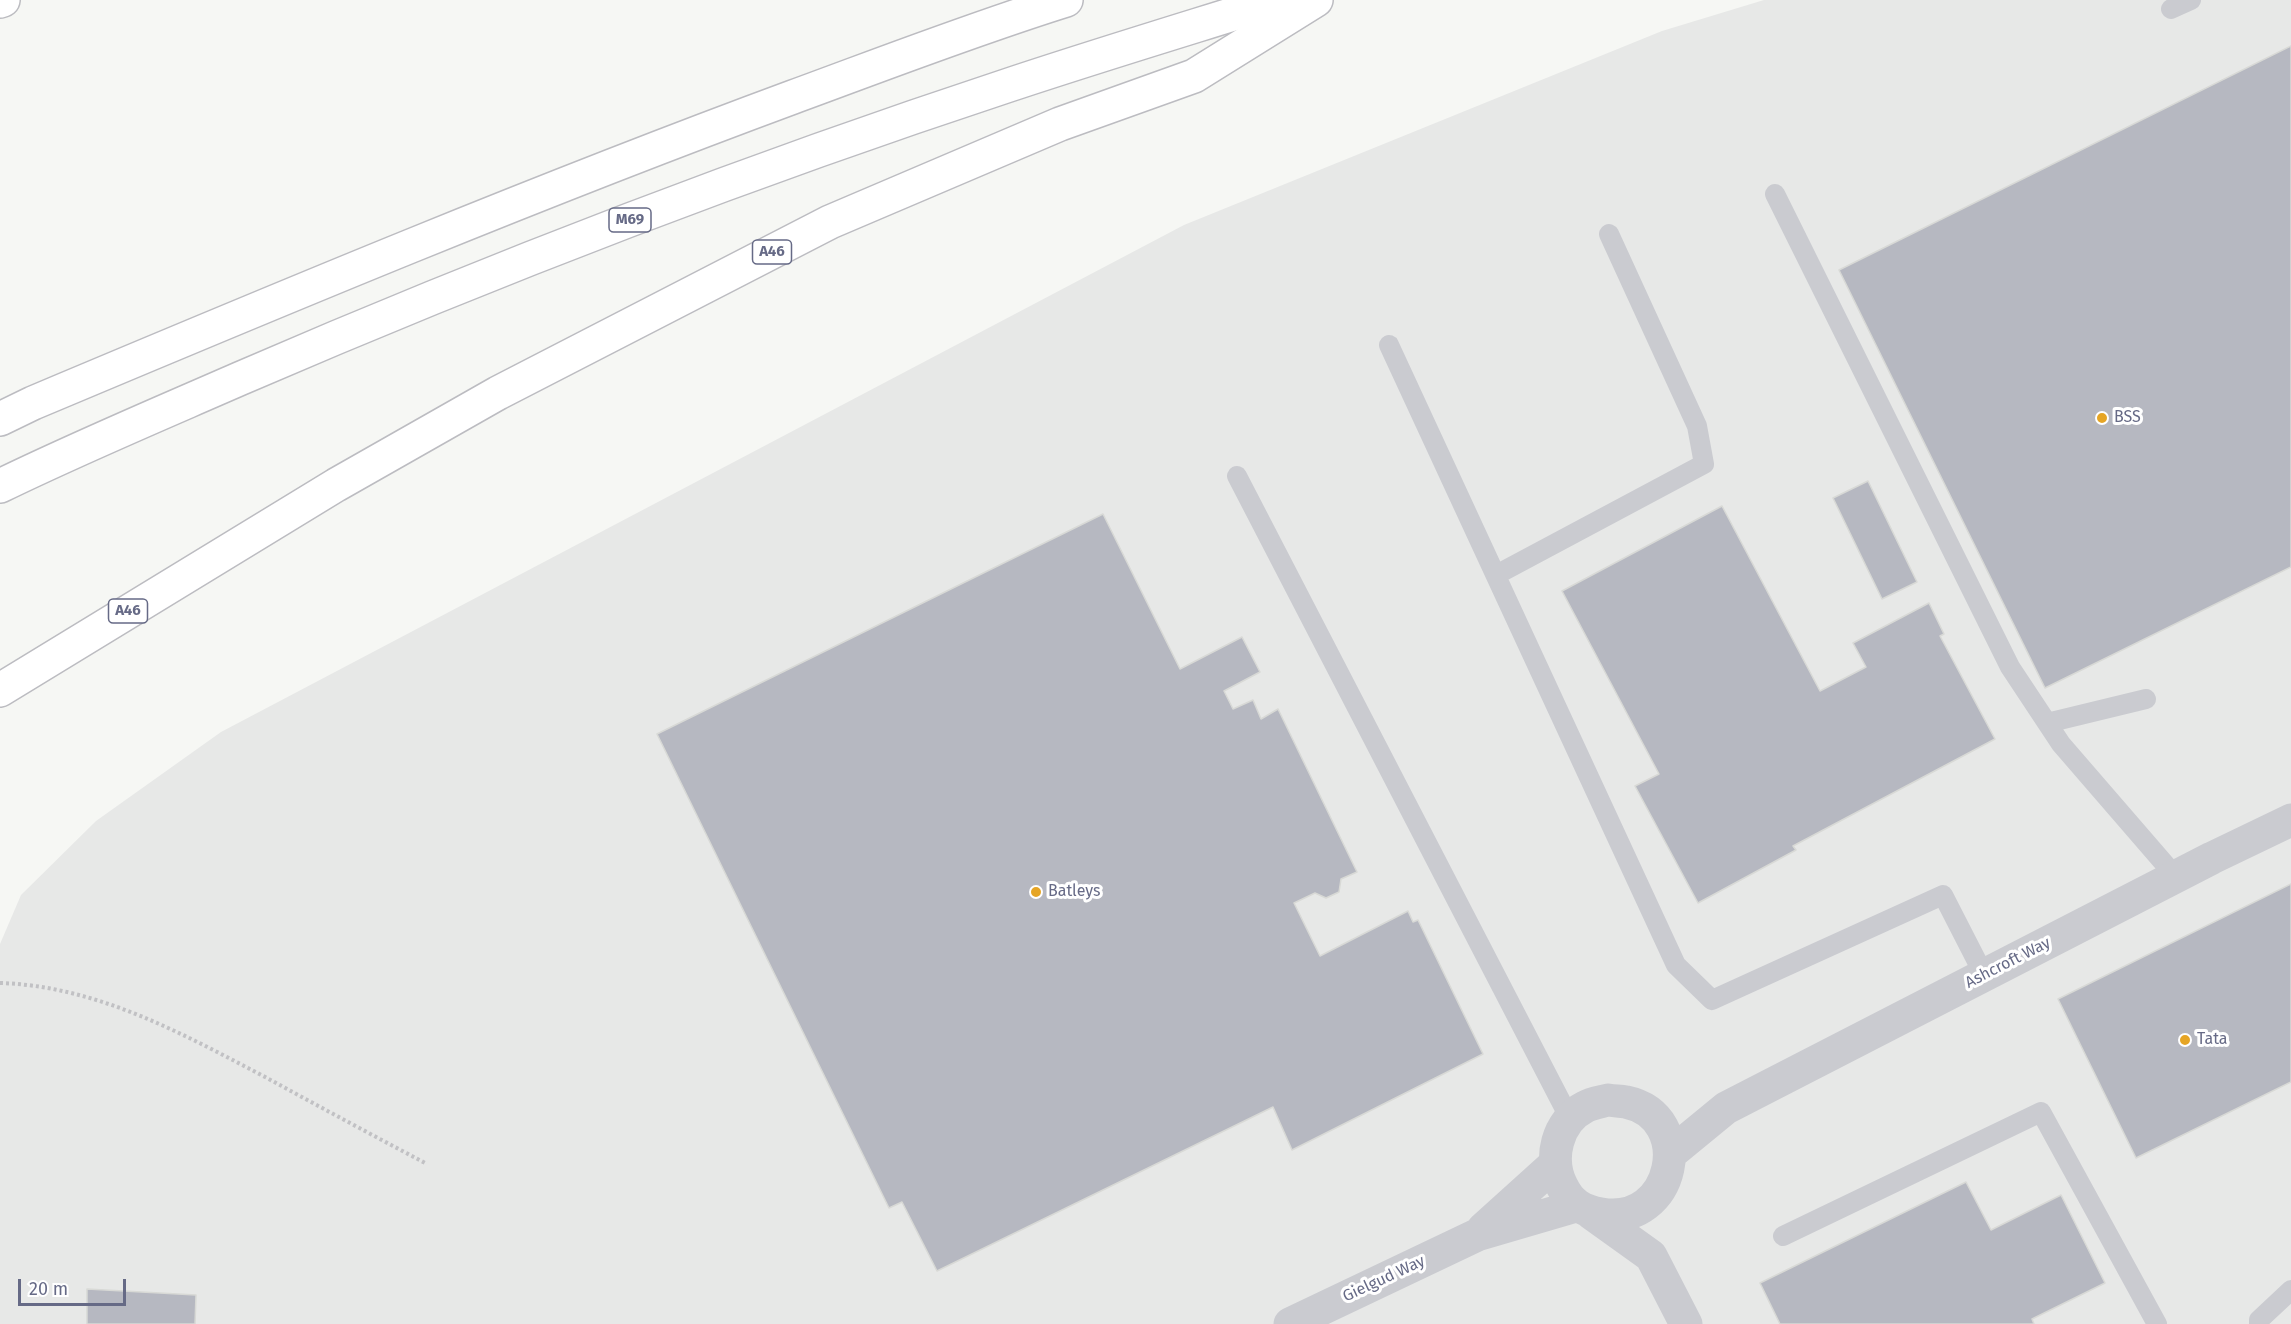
<!DOCTYPE html>
<style>
body{margin:0}
#map{position:relative;width:2291px;height:1324px;overflow:hidden;background:#f6f7f4;font-family:"Fira Sans",sans-serif}
canvas{display:block}
.scale{position:absolute;left:18px;top:1279px;width:108px;height:27px;box-sizing:border-box;border:3px solid #666a86;border-top:0;padding-left:8px;font-size:18px;line-height:21px;white-space:nowrap;color:#666a86;-webkit-text-stroke:4px #fff;paint-order:stroke}
</style>
<div id="map">
<canvas width="2291" height="1324"></canvas>
<div class="scale">20 m</div>
</div>
<script>
const context = document.querySelector('canvas').getContext('2d');
context.lineJoin = 'round';
function fill(path, color) { context.fillStyle = color; context.fill(path, 'evenodd'); }
function trace(path, color, width, dash) { context.strokeStyle = color; context.lineWidth = width; context.lineCap = dash ? 'butt' : 'round'; context.setLineDash(dash || []); context.stroke(path); }
function write(font, color, halo, rows, align = 'center') {
  context.font = font + ' "Fira Sans",sans-serif'; context.lineWidth = 6; context.setLineDash([]); context.textBaseline = 'middle'; context.strokeStyle = halo; context.fillStyle = color; for (const [text, x, y, turn = 0] of rows) {
    context.save(); context.translate(x, y); context.rotate((+turn || 0) * Math.PI / 180); context.textAlign = isNaN(turn) ? turn : align; if (halo) context.strokeText(text, 0, 0); context.fillText(text, 0, 0); context.restore();
  }
}
fill(new Path2D(`
 M1764 0H2291V1324H0V944L21 895 96 821 221 732 1184 225 1662 31Z`), '#e7e8e7');
const building = new Path2D(`
 M2291 46V567L2045 688 1839 270Z
 M1868 481 1917 582 1882 599 1833 498Z
 M1722 506 1820 691 1866 667 1853 643 1929 603 1944 634 1940 636 1995 739 1793 846 1796 850 1698 903 1635 786 1659 774 1562 591Z
 M1103 514 1180 669 1242 637 1260 672 1224 691 1233 709 1253 700 1261 719 1278 709 1357 872 1341 879 1339 892 1326 898 1315 893 1294 903 1320 956 1408 911 1413 922 1418 920 1483 1054 1292 1150 1273 1107 937 1271 902 1202 889 1208 657 734Z
 M2291 884V1082L2136 1158 2058 999Z
 M1966 1182 1991 1230 2061 1195 2105 1283 2032 1319 2034 1324H1780L1760 1283Z
 M87 1289 196 1295 195 1324H87Z`);
fill(building, '#b6b8c1');
trace(building, '#d8d9d6', 1.5);
const trunk = new Path2D(`
 M0 1 3 0
 M0 690 336 485 498 393 830 222 1060 124 1194 76 1316 0`);
const motorway = new Path2D(`
 M0 419 33 403C285 297 536 192 793 97 883 64 973 29 1066 0
 M0 486C78 448 159 414 239 379 491 270 748 171 1009 85 1099 55 1189 28 1278 0`);
trace(trunk, '#bcbcc1', 36);
trace(motorway, '#bcbcc1', 36);
trace(new Path2D(`
 M0 983C97 986 183 1034 267 1078 320 1107 374 1136 427 1164`), '#c1c1c4', 4, [3, 3]);
trace(new Path2D(`
 M2171 9 2191 0
 M1775 194 2010 667 2061 744 2176 877
 M1389 345 1676 965 1712 1000 1943 895 1984 975
 M1237 476 1570 1119
 M1496 575 1704 464 1697 426 1609 234
 M2047 723 2146 699
 M1783 1236 2041 1112 2157 1324
 M2259 1324V1320L2291 1290`), '#cacbd0', 20);
trace(new Path2D(`
 M1608 1100C1614 1101 1620 1101 1626 1102 1697 1117 1675 1227 1601 1214 1582 1211 1570 1203 1562 1186 1548 1159 1557 1121 1585 1107 1592 1103 1601 1102 1608 1100Z
 M1670 1154 1726 1108 2212 858 2291 820
 M1591 1213 1651 1256 1686 1324
 M1483 1229 1555 1164
 M1290 1324 1477 1235 1576 1206`), '#cacbd0', 33);
trace(trunk, '#fff', 33);
trace(motorway, '#fff', 33);
for (const [x, y, r, color] of [
 [2102,418,6,"#e6a525"],
 [1036,892,6,"#e6a525"],
 [2185,1040,6,"#e6a525"]
]) { const dot = new Path2D(); dot.arc(x, y, r, 0, 2 * Math.PI); context.fillStyle = color; context.fill(dot); trace(dot, '#fff', 2); }
for (const [x, y, w] of [
 [630,220,42],
 [772,252,39],
 [128,611,39]
]) { const box = new Path2D(); box.roundRect(x - w / 2, y - 12, w, 24, 4.5); context.fillStyle = '#fff'; context.fill(box); trace(box, '#666a86', 1.5); }
write('bold 15px', '#666a86', null, [
 ["M69",630,220],
 ["A46",772,252],
 ["A46",128,611]
]);
write('16px', '#666a86', '#fff', [
 ["BSS",2114,418],
 ["Batleys",1048,892],
 ["Tata",2197,1040]
], 'left');
write('16px', '#666a86', '#fff', [
 ["Ashcroft Way",2008,963,-27],
 ["Gielgud Way",1384,1279,-25]
]);
</script>
